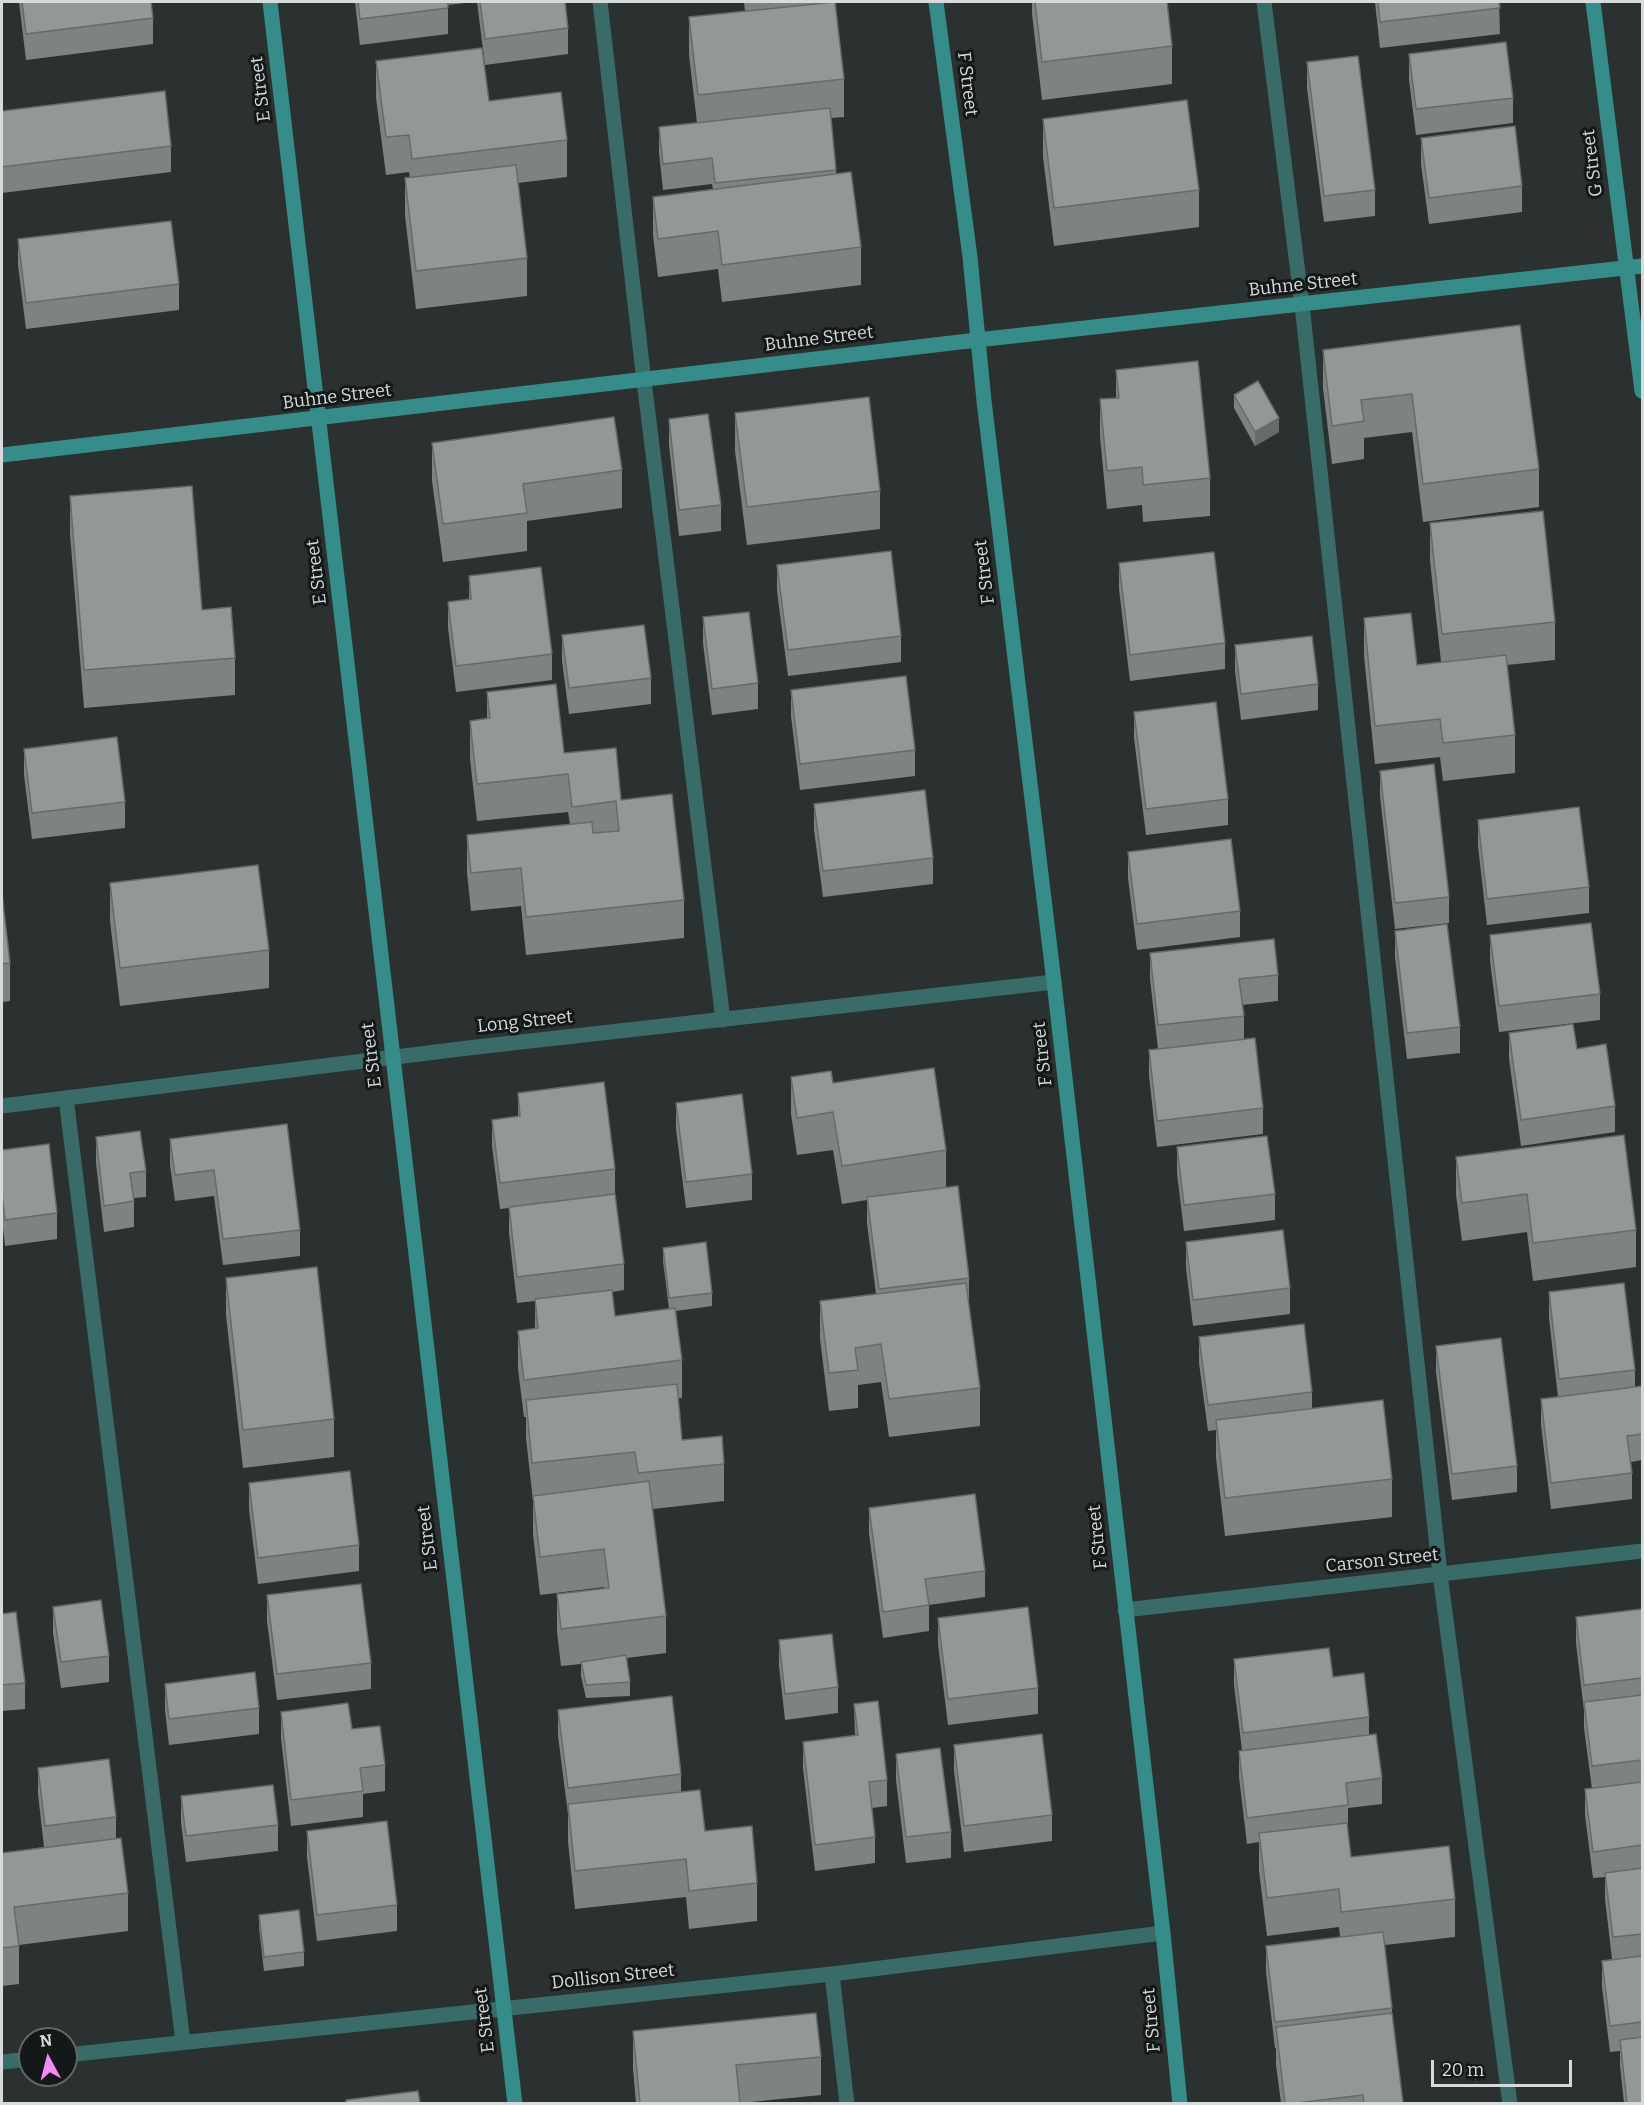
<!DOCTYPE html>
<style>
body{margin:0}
#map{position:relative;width:1644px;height:2105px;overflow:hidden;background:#2b3030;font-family:Bitter,serif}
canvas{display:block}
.frame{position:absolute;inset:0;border:3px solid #d7dada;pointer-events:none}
.north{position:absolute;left:18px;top:2027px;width:60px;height:60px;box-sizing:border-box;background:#151818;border:2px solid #636666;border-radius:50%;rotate:353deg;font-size:16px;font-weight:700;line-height:24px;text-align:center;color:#d7dada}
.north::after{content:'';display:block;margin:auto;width:21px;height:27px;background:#f38af2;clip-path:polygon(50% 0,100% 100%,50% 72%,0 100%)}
.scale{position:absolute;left:1431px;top:2060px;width:141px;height:27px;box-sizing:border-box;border:3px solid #d7dada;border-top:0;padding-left:8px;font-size:18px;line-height:21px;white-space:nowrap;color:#d7dada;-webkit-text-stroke:4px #151818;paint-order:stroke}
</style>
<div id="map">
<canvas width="1644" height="2105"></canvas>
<div class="frame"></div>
<div class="north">N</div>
<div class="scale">20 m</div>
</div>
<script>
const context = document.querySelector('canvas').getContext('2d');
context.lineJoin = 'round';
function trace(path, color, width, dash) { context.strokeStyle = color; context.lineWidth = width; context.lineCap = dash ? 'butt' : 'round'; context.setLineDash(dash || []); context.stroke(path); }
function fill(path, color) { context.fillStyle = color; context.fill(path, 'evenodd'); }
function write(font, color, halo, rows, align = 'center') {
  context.font = font + ' Bitter,serif'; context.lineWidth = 6; context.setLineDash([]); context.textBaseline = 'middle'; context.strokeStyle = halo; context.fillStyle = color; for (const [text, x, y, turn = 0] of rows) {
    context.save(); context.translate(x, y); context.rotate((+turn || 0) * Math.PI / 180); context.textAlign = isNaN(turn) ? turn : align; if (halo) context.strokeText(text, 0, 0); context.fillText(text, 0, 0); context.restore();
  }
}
trace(new Path2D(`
 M600 2 644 381 723 1020
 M1264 2 1302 305 1440 1574 1510 2104
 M66 1098 183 2042
 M832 1974 847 2104`), '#396b69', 15);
trace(new Path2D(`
 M2 1106 468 1048 1054 982
 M1125 1610 1642 1551
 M66 2055 832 1974 1163 1933
 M2 2062 30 2059`), '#396b69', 15);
trace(new Path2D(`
 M270 2 515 2104
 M936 2 970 257 984 401 1054 982 1163 1933 1180 2104
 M1593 2 1642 391
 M2 455 977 340 1642 266`), '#368c89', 15);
fill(new Path2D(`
 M19 2H151L153 18V44L26 60Z
 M355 2H473L448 5V34L360 45Z
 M477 2H565L568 28V54L485 65Z
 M744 2H825L844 79V117L831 118 836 173 861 247V285L722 302 718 269 658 277 653 235V197L713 189 712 184 663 190 659 153V127L697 123 689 55V17L745 11Z
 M1032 2H1167L1172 46V84L1042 100 1032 14Z
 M1375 2H1499L1500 34 1380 48Z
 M1409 54 1513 98V123L1416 135 1409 80Z
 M376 61 489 101 567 140V177L518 183 527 258V296L416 309 405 216V178H410L409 172 386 175 376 98Z
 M1307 62 1375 190V216L1324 222 1307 88Z
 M2 111 171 146V172L2 193Z
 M1043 119 1199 190V227L1054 246 1043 157Z
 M1421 138 1522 186V212L1429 224 1421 164Z
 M18 239 179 284V310L26 329 18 265Z
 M1520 325 1539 469V507L1423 522 1412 432 1364 438V459L1332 464 1323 388V350Z
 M1116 370 1210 478V516L1143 522 1142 505 1107 509 1100 437V399L1116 398Z
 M1234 395 1279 432 1255 446 1234 408Z
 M735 413 880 491V529L747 545 735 451Z
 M669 419 721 505V531L679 536 669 445Z
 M432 443 622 470V508L527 521V551L443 562 432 481Z
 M70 496 202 610 235 658V695L84 708 70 534Z
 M1430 523 1555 622V660L1507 665 1515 735V773L1443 781 1440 757 1375 764 1364 656V618L1417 665 1441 662 1430 561Z
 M1119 563 1225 643V669L1130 681 1119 589Z
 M777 565 901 636V662L788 676 777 591Z
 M469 576 552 654V680L456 692 448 628V602L469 600Z
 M703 617 758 683V709L712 715 703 643Z
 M562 635 651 678V704L569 714 562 661Z
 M1235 645 1318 684V710L1241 720 1235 671Z
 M791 690 915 750V776L800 790 791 716Z
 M487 692 621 800 684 900V938L526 955 521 906 471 911 467 873V835L570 824 568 812 477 821 470 759V721L487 719Z
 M1134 712 1228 799V825L1146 835 1134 738Z
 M24 749 125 802V828L32 839 24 775Z
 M1380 771 1449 897V923L1395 929 1380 796Z
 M814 804 933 858V884L823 897 814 830Z
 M1478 820 1589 887V913L1487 925 1478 846Z
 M1128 852 1240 911V937L1137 950 1128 878Z
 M110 883 269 950V988L120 1006 110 921Z
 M2 894 10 963V1001L2 1002Z
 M1395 931 1460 1027V1053L1407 1059 1395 957Z
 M1490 935 1600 994V1020L1499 1032 1490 961Z
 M1150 953 1278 975V1001L1242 1005 1244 1016V1039L1263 1108V1134L1157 1147 1149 1076V1050L1158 1049 1150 979Z
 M1509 1033 1577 1049 1615 1106V1132L1521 1146 1509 1059Z
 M791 1077 833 1083 946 1150V1188L969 1278V1304L980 1388V1426L889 1437 881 1382 858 1385V1408L829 1411 820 1339V1301L876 1294 867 1223V1200L842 1204 833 1150 797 1155 791 1114Z
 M518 1093 615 1169V1194L624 1264V1290L612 1292 615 1316 669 1309 663 1261V1248L712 1293V1306L676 1311 682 1360V1398H678L682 1440 724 1464V1501L653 1509 666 1616V1653L627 1658 630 1682V1696L586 1698 581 1676V1664L561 1666 557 1632V1594L604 1589V1587L540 1595 533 1534V1501L526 1438V1417H524L518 1369V1331L535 1329V1301L517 1303 509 1233V1208L500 1209 492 1146V1120L518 1117Z
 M676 1103 752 1174V1200L686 1208 676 1129Z
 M96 1137 146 1171V1197L134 1198V1227L104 1232 96 1163Z
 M170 1139 300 1230V1256L223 1265 214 1196 175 1201 170 1165Z
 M1177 1147 1275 1194V1220L1184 1231 1177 1173Z
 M2 1150 57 1213V1239L5 1246 2 1220Z
 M1456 1157 1636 1230V1267L1533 1281 1527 1232 1462 1241 1456 1195Z
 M1186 1242 1290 1288V1314L1193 1326 1186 1268Z
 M226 1278 334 1419V1457L243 1468 226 1315Z
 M1549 1292 1635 1370V1387L1642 1386V1460L1631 1462 1632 1473V1499L1551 1509 1541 1425V1399L1558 1397 1549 1318Z
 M1199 1337 1312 1392V1408L1392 1479V1517L1225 1536 1216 1458V1430L1208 1431 1199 1363Z
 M1436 1346 1517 1466V1492L1452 1500 1436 1372Z
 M249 1483 359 1545V1571L258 1584 249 1509Z
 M869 1508 985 1571V1597L929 1605V1631L883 1638 869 1534Z
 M267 1595 371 1663V1689L277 1700 267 1621Z
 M53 1607 109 1656V1682L61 1688 53 1633Z
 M1642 1609V2103H1624L1620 2066V2051L1610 2052 1602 1987V1961L1612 1959 1605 1899V1877L1593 1878 1585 1815V1789H1592L1584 1728V1711L1576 1643V1617Z
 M2 1614 25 1683V1709L2 1711Z
 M938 1618 1038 1688V1714L948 1725 938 1644Z
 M779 1640 838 1687V1713L785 1720 779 1666Z
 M1234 1659 1333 1677 1369 1717V1735L1382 1778V1804L1348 1808V1831L1351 1857 1455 1899V1937L1385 1945 1392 2008V2020L1403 2103H1281L1276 2065V2048H1275L1266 1972V1946L1340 1937 1339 1927 1267 1936 1259 1871V1842L1247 1844 1239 1777V1751L1242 1750 1234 1685Z
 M165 1684 259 1708V1734L169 1745 165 1710Z
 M854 1704 887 1780V1806L872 1808 875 1837V1863L815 1871 803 1768V1742L855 1736Z
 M558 1710 681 1774V1792L705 1831 757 1883V1921L689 1929 686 1897 575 1909 568 1842V1814L558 1736Z
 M281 1712 352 1729 385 1765V1791L363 1794V1817L291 1826 281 1738Z
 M954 1745 1052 1815V1841L964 1852 954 1771Z
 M896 1754 951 1832V1858L906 1863 896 1780Z
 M38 1768 116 1817V1838L128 1893V1931L19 1945V1984L2 1986V1853L44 1847 38 1794Z
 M181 1796 278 1825V1851L186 1862 181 1822Z
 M307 1831 397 1905V1931L317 1941 307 1857Z
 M259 1915 304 1952V1966L264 1971 259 1928Z
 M633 2031 821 2057V2095L740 2103H636L633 2069Z`), '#7d8382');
fill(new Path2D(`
 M1279 418V432L1255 446V432Z`), '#666a6a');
const building = new Path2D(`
 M22 2H151L153 18 26 34Z
 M358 2H448V8L360 19Z
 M480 2H565L568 28 485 39Z
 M835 2 844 79 698 95 689 17Z
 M1035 2H1167L1172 46 1042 62Z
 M1378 2H1499L1500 8 1380 22Z
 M1506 42 1513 98 1416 109 1409 54Z
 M482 48 489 101 561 92 567 140 412 159 409 135 386 137 376 61Z
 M1358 56 1375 190 1324 196 1307 62Z
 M165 91 171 146 2 167V111Z
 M1187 100 1199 190 1054 208 1043 119Z
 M830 108 836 170 715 183 712 158 663 164 659 127Z
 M1515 126 1522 186 1429 198 1421 138Z
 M516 165 527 258 416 271 405 178Z
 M851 172 861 247 722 265 718 231 658 239 653 197Z
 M171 221 179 284 26 303 18 239Z
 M1520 325 1539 469 1423 484 1412 394 1361 400 1364 421 1332 426 1323 350Z
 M1198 361 1210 478 1143 485 1142 467 1107 471 1100 399 1119 398 1116 370Z
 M1258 381 1279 418 1255 432 1234 395Z
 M869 397 880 491 747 507 735 413Z
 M708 414 721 505 679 510 669 419Z
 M614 417 622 470 523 484 527 513 443 524 432 443Z
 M192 486 202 610 231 607 235 658 84 670 70 496Z
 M1543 511 1555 622 1442 634 1430 523Z
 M891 551 901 636 788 650 777 565Z
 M1214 552 1225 643 1130 655 1119 563Z
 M541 567 552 654 456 666 448 602 471 599 469 576Z
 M749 612 758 683 712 689 703 617Z
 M1411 613 1417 665 1506 655 1515 735 1443 743 1440 719 1375 726 1364 618Z
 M644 625 651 678 569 688 562 635Z
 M1312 636 1318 684 1241 694 1235 645Z
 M906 676 915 750 800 764 791 690Z
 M556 684 564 753 616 748 621 800 672 794 684 900 526 917 521 868 471 873 467 835 592 822 593 833 619 831 616 801 572 807 568 774 477 784 470 721 490 718 487 692Z
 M1216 702 1228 799 1146 809 1134 712Z
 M117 737 125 802 32 813 24 749Z
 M1434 764 1449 897 1395 903 1380 771Z
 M925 790 933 858 823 871 814 804Z
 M1579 807 1589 887 1487 899 1478 820Z
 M1231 839 1240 911 1137 924 1128 852Z
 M258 865 269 950 120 968 110 883Z
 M2 894 10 963 2 964Z
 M1591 923 1600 994 1499 1006 1490 935Z
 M1447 924 1460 1027 1407 1033 1395 931Z
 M1274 939 1278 975 1239 979 1244 1016 1158 1025 1150 953Z
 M1573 1024 1577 1049 1606 1044 1615 1106 1521 1120 1509 1033Z
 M1255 1038 1263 1108 1157 1121 1149 1050Z
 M934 1068 946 1150 842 1166 833 1112 797 1118 791 1077 831 1071 833 1083Z
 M604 1082 615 1169 500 1183 492 1120 520 1116 518 1093Z
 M742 1094 752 1174 686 1182 676 1103Z
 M287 1124 300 1230 223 1239 214 1170 175 1175 170 1139Z
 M140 1131 146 1171 130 1173 134 1201 104 1206 96 1137Z
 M1624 1135 1636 1230 1533 1243 1527 1194 1462 1203 1456 1157Z
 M1267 1136 1275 1194 1184 1205 1177 1147Z
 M49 1144 57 1213 5 1220 2 1194V1150Z
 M958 1186 969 1278 879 1289 867 1197Z
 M615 1194 624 1264 517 1277 509 1207Z
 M1283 1230 1290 1288 1193 1300 1186 1242Z
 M706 1242 712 1293 669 1298 663 1248Z
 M317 1267 334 1419 243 1430 226 1278Z
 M966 1283 980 1388 889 1399 881 1344 855 1348 858 1370 829 1373 820 1301Z
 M1624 1283 1635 1370 1559 1379 1549 1292Z
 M612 1290 615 1316 675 1308 682 1360 524 1380 518 1331 538 1328 535 1299Z
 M1304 1324 1312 1392 1208 1405 1199 1337Z
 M1501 1338 1517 1466 1452 1474 1436 1346Z
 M677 1384 682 1440 722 1436 724 1464 638 1473 635 1452 532 1463 526 1400Z
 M1642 1386V1434L1627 1436 1632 1473 1551 1483 1541 1399Z
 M1383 1400 1392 1479 1225 1498 1216 1420Z
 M350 1471 359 1545 258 1558 249 1483Z
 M649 1481 666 1616 561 1629 557 1594 609 1588 604 1549 540 1557 533 1496Z
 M975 1494 985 1571 925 1579 929 1605 883 1612 869 1508Z
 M361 1584 371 1663 277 1674 267 1595Z
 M101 1600 109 1656 61 1662 53 1607Z
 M1028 1607 1038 1688 948 1699 938 1618Z
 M1642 1609V1678L1584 1685 1576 1617Z
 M16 1612 25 1683 2 1685V1614Z
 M832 1634 838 1687 785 1694 779 1640Z
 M1329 1648 1333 1677 1364 1673 1369 1717 1243 1733 1234 1659Z
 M626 1655 630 1682 586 1685 581 1662Z
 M255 1672 259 1708 169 1719 165 1684Z
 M1642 1695V1760L1592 1766 1584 1702Z
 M672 1696 681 1774 568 1788 558 1710Z
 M878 1701 887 1780 869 1782 875 1837 815 1845 803 1742 858 1735 854 1704Z
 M348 1703 352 1729 380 1726 385 1765 360 1768 363 1791 291 1800 281 1712Z
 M1042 1734 1052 1815 964 1826 954 1745Z
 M1376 1734 1382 1778 1346 1783 1348 1805 1247 1818 1239 1751Z
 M940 1748 951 1832 906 1837 896 1754Z
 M109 1759 116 1817 45 1826 38 1768Z
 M1642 1782V1845L1593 1852 1585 1789Z
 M273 1785 278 1825 186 1836 181 1796Z
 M700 1790 705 1831 752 1826 757 1883 689 1891 686 1859 575 1871 568 1804Z
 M387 1821 397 1905 317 1915 307 1831Z
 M1347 1823 1351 1857 1449 1846 1455 1899 1341 1912 1339 1889 1267 1898 1259 1833Z
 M121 1838 128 1893 14 1907 19 1946 2 1948V1853Z
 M1642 1868V1934L1613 1937 1605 1873Z
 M299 1910 304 1952 264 1957 259 1915Z
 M1383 1932 1392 2008 1275 2022 1266 1946Z
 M1642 1956V2022L1610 2026 1602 1961Z
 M816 2013 821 2057 736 2065 740 2103H640L633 2031Z
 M1392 2013 1403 2103H1364L1363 2095 1297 2103H1285L1276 2027Z
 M1642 2037V2103H1627L1620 2040Z
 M418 2091 420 2103H346V2100Z`);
fill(building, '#919897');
trace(building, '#666a6a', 1.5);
write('18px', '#d7dada', '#151818', [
 ["F Street",967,84,83],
 ["E Street",261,89,-97],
 ["G Street",1593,163,-97],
 ["Buhne Street",1303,285,-6],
 ["Buhne Street",819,339,-7],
 ["Buhne Street",337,397,-7],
 ["E Street",317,572,-97],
 ["F Street",985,572,-97],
 ["Long Street",525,1022,-6],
 ["F Street",1043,1054,-96],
 ["E Street",372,1055,-97],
 ["F Street",1098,1537,-96],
 ["E Street",428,1538,-97],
 ["Carson Street",1382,1561,-6],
 ["Dollison Street",613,1977,-6],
 ["E Street",485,2020,-97],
 ["F Street",1152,2020,-95]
]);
</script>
